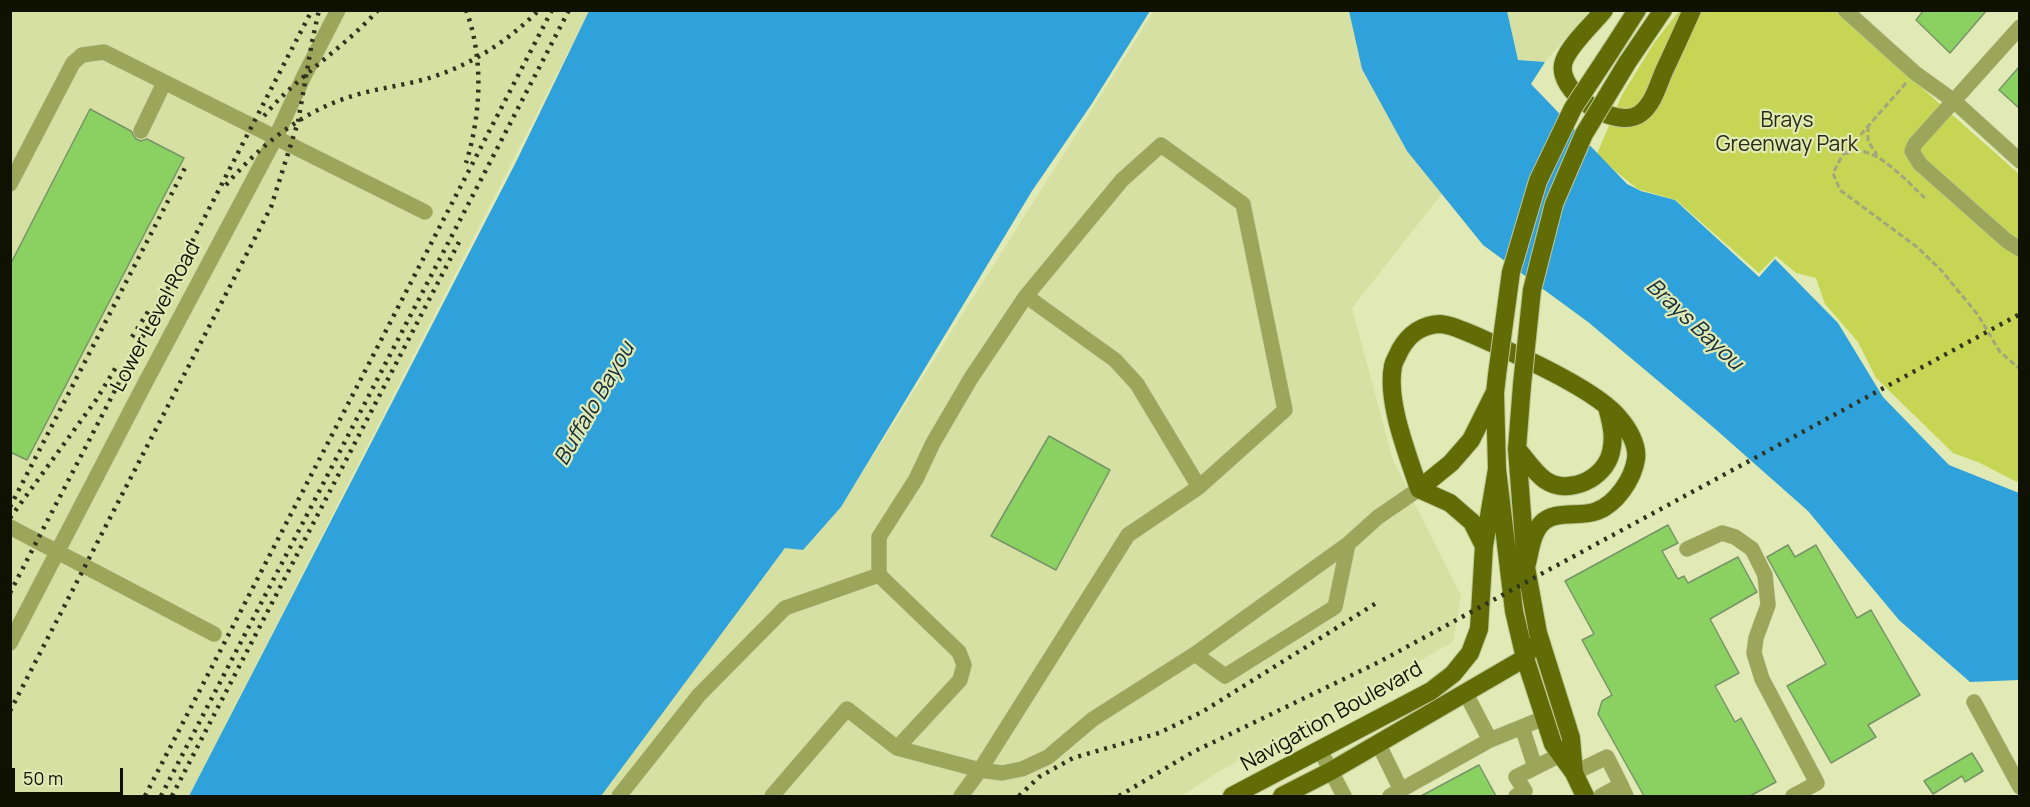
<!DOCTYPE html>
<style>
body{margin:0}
#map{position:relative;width:2030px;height:807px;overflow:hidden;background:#e1eab4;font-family:Manrope,sans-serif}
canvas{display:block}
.frame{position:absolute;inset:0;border:12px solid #0f1101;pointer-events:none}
.scale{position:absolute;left:12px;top:768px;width:111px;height:27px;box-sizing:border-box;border:3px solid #0f1101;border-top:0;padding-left:8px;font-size:18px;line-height:21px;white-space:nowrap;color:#0f1101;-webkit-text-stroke:4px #e1eab4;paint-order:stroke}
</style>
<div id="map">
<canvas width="2030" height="807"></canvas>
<div class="frame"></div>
<div class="scale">50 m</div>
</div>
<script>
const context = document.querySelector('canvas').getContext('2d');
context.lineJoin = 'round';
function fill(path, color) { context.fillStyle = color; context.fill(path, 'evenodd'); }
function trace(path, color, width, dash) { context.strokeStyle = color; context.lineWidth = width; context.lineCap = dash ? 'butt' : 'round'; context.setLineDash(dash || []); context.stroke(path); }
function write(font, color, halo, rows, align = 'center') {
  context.font = font + ' Manrope,sans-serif'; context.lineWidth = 4.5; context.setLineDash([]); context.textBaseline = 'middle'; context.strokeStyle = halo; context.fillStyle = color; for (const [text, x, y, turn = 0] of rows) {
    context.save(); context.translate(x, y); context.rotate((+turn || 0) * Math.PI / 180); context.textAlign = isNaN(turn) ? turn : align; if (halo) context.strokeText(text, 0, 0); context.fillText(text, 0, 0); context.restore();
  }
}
fill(new Path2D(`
 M10 11H589L189 796H11Z
 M1154 11H1352L1448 186 1352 308 1393 460 1461 596 1453 642 1213 775 1182 796H597L709 640 788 545 802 551 842 505Z
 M1507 11H1589L1545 62 1518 60Z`), '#d6e0a2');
fill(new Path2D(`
 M1679 11H1835L2019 174V483L1978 462 1953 453 1876 378 1858 342 1825 304 1816 278 1796 273 1776 256 1759 273 1676 200 1638 189 1614 170 1597 154 1622 95 1654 43Z`), '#c6d553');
fill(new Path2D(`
 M589 11H1150L1091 105 1032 191 841 507 803 550 785 548 601 796H189L516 162Z
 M1349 11H1507L1518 60 1545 62 1531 84 1627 184 1641 191 1675 200 1759 277 1775 259 1838 323 1883 397 1949 465 2019 493V680L1970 682 1899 620 1808 511 1713 427 1588 322 1483 245 1407 151 1362 69Z`), '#30a2db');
const building = new Path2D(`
 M1924 10H1987L1950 53 1916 20Z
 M2019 67V108L1999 90Z
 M90 109 131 131 136 139 141 141 147 139 184 158 27 460 10 452V265Z
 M1049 436 1110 470 1056 570 991 536Z
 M1668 525 1678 543 1662 551 1678 579 1684 576 1688 583 1738 557 1757 592 1710 619 1739 673 1715 686 1735 722 1741 718 1776 782 1750 796H1644L1598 714 1602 701 1612 695 1582 640 1594 634 1565 581Z
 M1788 545 1795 557 1816 545 1857 618 1871 610 1920 695 1868 725 1876 737 1831 763 1787 686 1826 664 1767 557Z
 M1972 753 1983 771 1965 782 1962 776 1933 794 1924 781Z
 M1479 765 1496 796H1421Z`);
fill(building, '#8ad162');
trace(building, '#769468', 1.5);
const minor = new Path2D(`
 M1845 10 1915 73 1954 101 2020 161
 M2020 27 1915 144 1912 151 1920 164 2007 241 2020 249
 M141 131 164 83
 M10 184 73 63 82 55 104 52 425 212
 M10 527 214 634
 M1348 544 1378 517 1419 489
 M1687 549 1722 533 1735 537 1752 549 1765 575 1768 605 1756 638 1754 653 1762 679 1817 783 1793 796
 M879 575V537L916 479 933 443 971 378 1026 296 1122 180 1161 145 1243 204 1285 410 1199 487
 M10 643 142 389 276 137 304 76 338 10
 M1465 692 1490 740 1544 718
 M1974 702 2020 787
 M1522 727 1535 767
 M1378 743 1401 790
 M1320 750 1344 796
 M1574 773 1607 757 1621 785
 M619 796 699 695 785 608 879 575 959 652 964 665 960 680 897 748
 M772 796 847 709 897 748 980 770 1128 535 1199 487 1137 384 1115 360 1026 296
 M961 796 980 770 1002 773 1022 769 1048 757 1093 719 1195 654 1348 544 1335 607 1225 676 1195 654
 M1390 796 1490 740
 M1516 796 1525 791 1516 777 1560 755
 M1601 796 1621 785 1626 796`);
const major = new Path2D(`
 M1604 10C1593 24 1570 44 1564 61 1553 91 1617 132 1641 113 1654 103 1658 84 1665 69 1674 50 1683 30 1692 10
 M1610 52 1637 10
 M1627 63 1663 10
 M1497 375 1495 393 1497 469 1514 611 1525 658 1553 744 1574 773 1585 796
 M1522 385 1517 449 1526 567 1538 633 1571 738 1574 773
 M1517 449C1526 459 1534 472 1545 480 1568 496 1605 479 1611 452 1615 436 1611 422 1607 407
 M1419 489 1451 463 1471 440 1494 394
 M1484 546 1472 522 1450 503 1419 489C1408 455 1386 402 1393 366 1394 361 1398 355 1400 350 1409 334 1421 325 1440 324 1454 324 1500 347 1515 354 1543 367 1600 394 1619 418 1628 428 1638 445 1636 459 1633 479 1616 504 1597 511 1580 518 1554 509 1541 524 1531 535 1530 553 1526 567
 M1232 796 1431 691 1453 674 1470 653 1479 629 1484 546 1497 469
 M1282 796 1331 771 1525 658 1531 647`);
trace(minor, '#bfc797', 16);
trace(major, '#bfc797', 20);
trace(new Path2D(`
 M1906 83 1842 156 1833 173 1840 190 1917 247 1941 270 1978 315 2000 352 2020 369
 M1868 126V141L1877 155
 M1846 154C1871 139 1907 182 1925 198`), '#a0a77d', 3, [6, 3]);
trace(minor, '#9ba65b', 15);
trace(major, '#626c06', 18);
trace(new Path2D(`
 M466 10C484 58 481 115 466 163
 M264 116C297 76 343 49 378 10
 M226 185C257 149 294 118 338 101 363 91 388 88 414 82 462 71 504 45 539 10
 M132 337 151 307
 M10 507 187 164
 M10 518 96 400 118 364
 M10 593 312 10
 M10 711 271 207 298 122 312 42 319 10
 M145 796 552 10
 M161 796 569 10
 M172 796 459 242
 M1019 796 1039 777 1073 758 1159 733 1202 712 1378 602
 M1119 796 1193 752 1379 662 2020 314`), '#30331d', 4.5, [3, 6]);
const majorBridge = new Path2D(`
 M1497 375 1511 272 1538 181 1573 108 1610 52
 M1522 385 1532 290 1554 204 1584 134 1627 63`);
trace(majorBridge, '#bfc797', 20, []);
trace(majorBridge, '#626c06', 18);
write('21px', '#292c15', '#e1eab4', [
 ["Brays",1787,121],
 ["Greenway Park",1787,145]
]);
write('21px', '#0f1101', '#e1eab4', [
 ["Lower Level Road",156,317,-62],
 ["Navigation Boulevard",1332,717,-29]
]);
write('italic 22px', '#162d3b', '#e1eab4', [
 ["Brays Bayou",1694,325,43],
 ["Buffalo Bayou",595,404,-60]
]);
</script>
